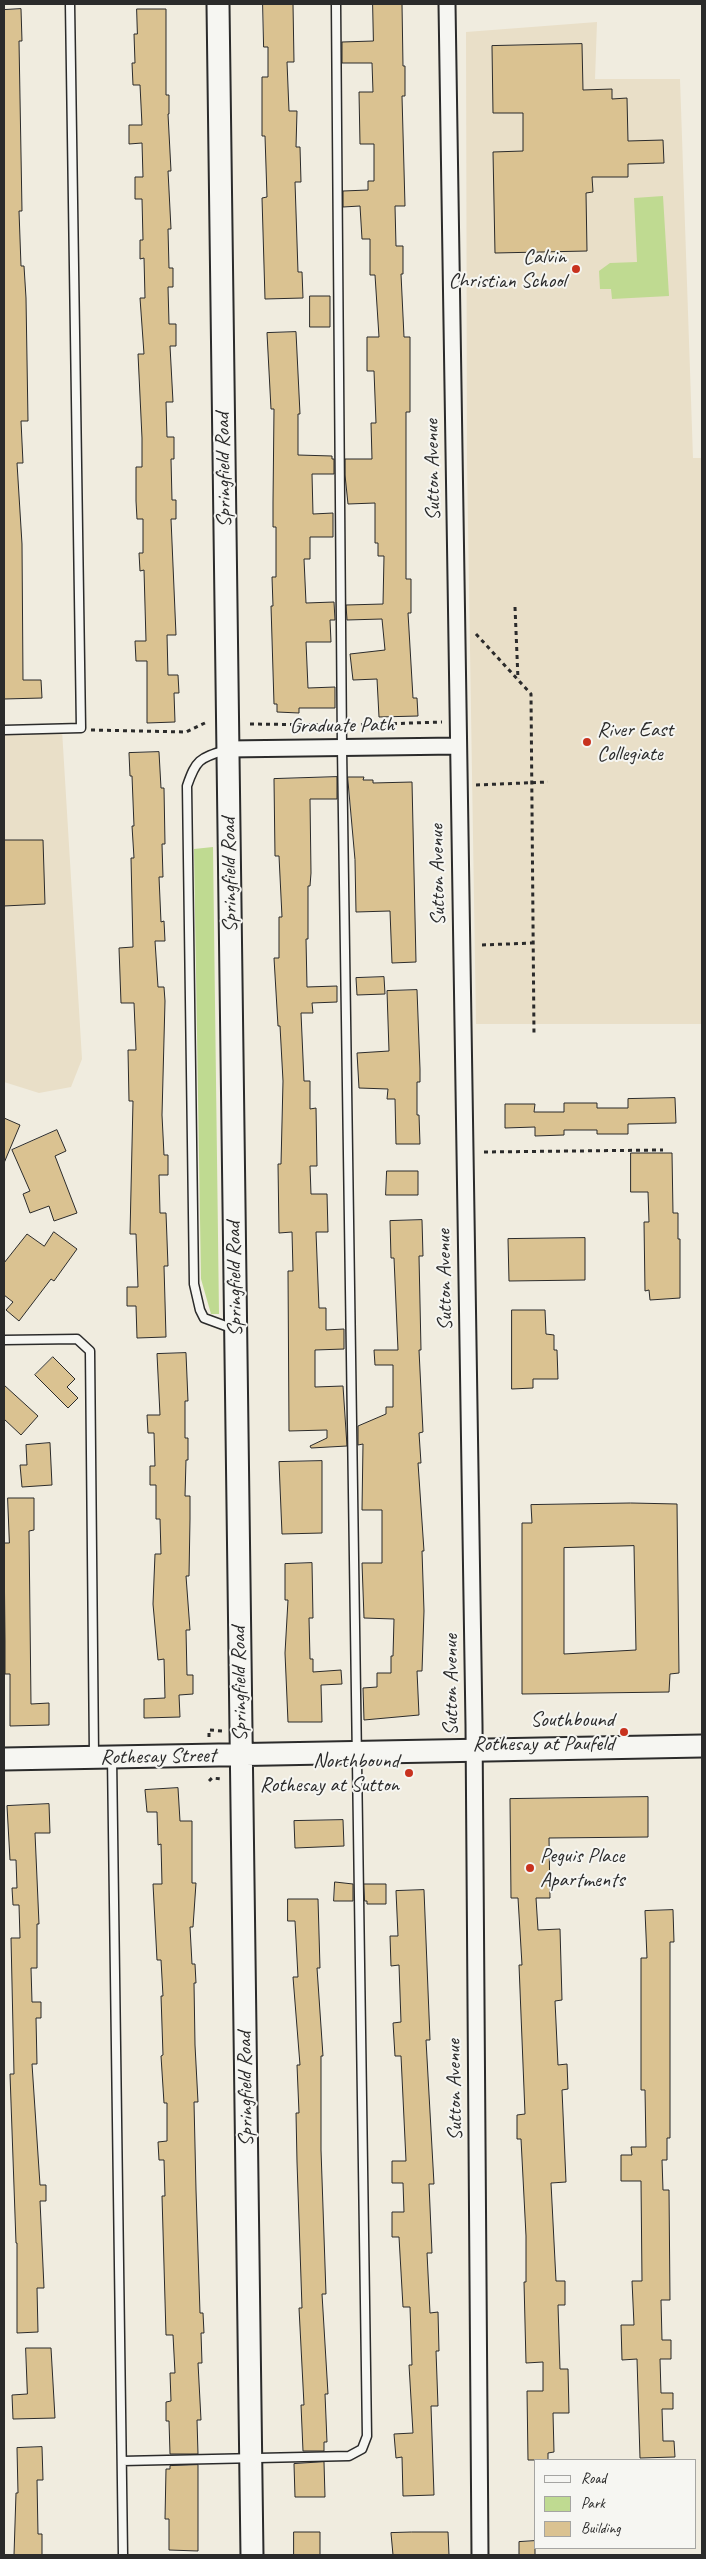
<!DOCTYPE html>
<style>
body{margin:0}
#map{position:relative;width:706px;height:2559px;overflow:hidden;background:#f0ecdf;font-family:Caveat,sans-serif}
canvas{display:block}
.frame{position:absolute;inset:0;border:5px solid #2b2b2b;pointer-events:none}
.legend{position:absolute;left:534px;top:2459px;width:162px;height:90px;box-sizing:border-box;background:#f6f6f2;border:1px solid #a5a5a2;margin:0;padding:6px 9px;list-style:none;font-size:15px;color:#2b2b2b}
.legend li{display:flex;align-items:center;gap:10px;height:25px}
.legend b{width:25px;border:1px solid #a5a5a2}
</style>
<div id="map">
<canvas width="706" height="2559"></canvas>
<div class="frame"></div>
<ul class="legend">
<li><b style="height:6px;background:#f6f6f2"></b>Road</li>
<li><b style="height:14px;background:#bfda91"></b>Park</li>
<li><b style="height:14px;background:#dac291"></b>Building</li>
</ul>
</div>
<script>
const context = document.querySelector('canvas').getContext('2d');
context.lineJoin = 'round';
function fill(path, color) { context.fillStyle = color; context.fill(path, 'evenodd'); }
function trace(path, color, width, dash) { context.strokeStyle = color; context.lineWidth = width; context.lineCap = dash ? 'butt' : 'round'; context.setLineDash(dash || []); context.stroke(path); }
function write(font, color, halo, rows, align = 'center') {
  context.font = font + ' Caveat,sans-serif'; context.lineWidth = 4; context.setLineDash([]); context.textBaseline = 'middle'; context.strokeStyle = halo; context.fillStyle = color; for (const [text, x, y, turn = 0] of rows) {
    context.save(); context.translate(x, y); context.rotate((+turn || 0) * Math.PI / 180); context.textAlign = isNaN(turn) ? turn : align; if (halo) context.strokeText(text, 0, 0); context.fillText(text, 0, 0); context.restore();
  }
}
fill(new Path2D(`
 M597 22 595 79H680L693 458H702V1024H476L467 461 466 32Z
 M62 730 82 1059 71 1087 39 1093 4 1082V732Z`), '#e9dfc8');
fill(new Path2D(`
 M663 196 669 296 612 299 611 289H600L599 271 610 263 637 262 634 198Z
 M213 847 219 1314H211L201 1279 194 849Z`), '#bfda91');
const building = new Path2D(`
 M263 4H293L294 62H287L289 111H297L296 147H300L301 182H295L298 272H302L303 298 265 299 262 198 267 197 265 136H262V77H268V47H264Z
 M373 4H402L403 66H405V96H402L405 206H395L396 246H403V274H401L404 337H410V412H406V579H411V613H408L413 698H417L418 716 379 717 377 679 353 680 350 654 385 650 382 619 347 620 346 605 383 604 384 556H378V543H375V503L348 504 345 475V459H372L371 423H376L374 371H367V337H379L375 275H370V239H362L360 206 343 207V191L368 190V181H374V144H360L359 92H373L372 63H342V42L373 41Z
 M21 9 22 41H19L22 211H19L21 266H24L26 298 28 421H21L23 463H17L22 544 23 680H41L42 698 4 699V10Z
 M137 9H166V95H169V114H168L171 171H168L171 229H168L169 268H173V287H168L169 324H176V346H170L173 402H166L167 437H174V459H171L172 500H176V519H171L176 635H167L168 675H178L179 693H174L175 722 147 723V661H136L135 641H146L144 570 140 571 139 553H143V519H137L136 501V467H142V438L138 354H144L140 298H145L144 258 140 259V240H143L142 199H135V177H143L142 143 129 144V125H142L140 85H133L132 63H135L134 34H137Z
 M582 44 583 90 612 89V99L627 98 628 141 663 140 664 163 628 164V177H592L593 192 586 193 587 251 495 253 493 152 523 151V113H493L492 46Z
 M310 296H330V327H310Z
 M296 332 300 414H298V455L332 456V459H334V474H312L313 514 333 513V537H310V559H304L306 603 334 602 335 620H330L331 642H306L308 688 335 687V708H299V713L277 712V704H274L271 606H273L272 577H276V527H273V502L274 409H271L267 333Z
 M159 752 161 788H164L165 844H162L163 877H159L161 922 164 921 165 941H155L158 987H164L165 1001 162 1115 164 1155H168V1175H159L160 1213H166L168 1266H164L166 1337 137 1338 136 1306H127V1287H138L136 1234H130L133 1101H129L128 1050H136L134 1003H121L119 948 133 947 131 858H134L132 826H134L132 776H130L129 753Z
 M337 777V799H310L311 873 310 886H308V939H306L307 987 337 986V1002L312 1003 313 1013H301L304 1081H310V1109L316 1108 317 1166H310L311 1194H327L328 1232H316L319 1308H326V1330L344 1329V1349L315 1350V1387L343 1386 347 1446 311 1448 310 1446 327 1438V1430L289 1431 288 1271H293L292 1232 279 1233 278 1164H281L283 1081 280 1026H278L274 958H279V917H282L279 856H275L274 779Z
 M348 777H364L363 780H373V783L412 782 416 962 392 963 390 911 356 912 355 860Z
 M4 840H43L45 904 4 906Z
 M384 977 385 994 357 995 356 978Z
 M417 990 420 1069V1082H417V1115H419L420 1144H396L395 1099H387L388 1089 359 1088 357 1053 389 1051 387 991Z
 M675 1098 676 1123 628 1124V1134H597V1130H564V1135L535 1136V1127L505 1128V1104H535L534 1112H564V1103H597V1108H628V1099Z
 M4 1118 20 1125 4 1163Z
 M57 1130 66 1151 55 1156 77 1213 54 1221 49 1206 30 1213 23 1194 30 1191 12 1150Z
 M631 1153H672L673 1213H678V1239H680V1298L650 1300 649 1290 645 1291 644 1222H649L648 1192H631Z
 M387 1171H418V1195H386Z
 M422 1220 423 1256H419L421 1350H419L423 1432 419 1433 421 1463H418L424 1551H422L424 1611 422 1671H417L419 1715 364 1720 363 1688 377 1687V1673H391V1656H393L394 1619 364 1618 362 1563H382V1510H362L363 1444 358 1445V1426L386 1414V1407H393V1365H375L374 1350H398L394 1258H391L390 1221Z
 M54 1232 77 1249 54 1281 51 1279 19 1321 6 1310 13 1302 4 1295V1263L27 1234 44 1246Z
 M585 1238V1280L509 1281 508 1239Z
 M512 1310H545L546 1334 554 1335V1350H557L558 1379H533V1388L512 1389Z
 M186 1353 188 1401H185V1438H188V1460H186L185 1496H190V1519L189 1576H186L190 1630H186L187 1675H193V1694L179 1695 180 1717 144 1718V1699L165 1698 164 1659 158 1660 153 1604 155 1554H161L160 1519H156V1485H150V1466H155L154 1433H148L147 1415H160L157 1354Z
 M53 1357 75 1379 67 1387 78 1398 68 1408 35 1375Z
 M4 1385 38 1416 21 1435 4 1419Z
 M50 1443 52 1485 22 1487 20 1465H27L26 1445Z
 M322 1461V1533L282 1534 279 1462Z
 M8 1498H34V1530L29 1531 31 1704 49 1703V1725L10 1726V1674H5V1641L4 1543H9Z
 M631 1503 677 1504 679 1673 670 1674 669 1692 522 1694V1523H532L531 1505ZM634 1546 636 1650 564 1654V1548Z
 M312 1563 313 1618H309L310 1659H313V1672L341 1670 342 1684 321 1685 322 1722H288L285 1653 288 1600H285V1564Z
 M178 1788 180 1821H192V1883H196L193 1927H190L192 1964H195L196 1983H194L195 2045 198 2102H194L196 2190 200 2313H203L204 2333H201L202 2363H198L201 2420H197L198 2454H170L169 2421H166V2402L171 2401 170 2373H175L173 2335H166L162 2196H165L164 2160H159L158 2142 167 2141V2103H164L161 2056 163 2055 161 1996H163L161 1960H157L153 1884H162L161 1844 158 1845 157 1812H147L145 1790Z
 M648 1797V1837L549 1838 550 1898H536L538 1930 560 1929 562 2000 555 2001 558 2065 567 2064 568 2089 562 2090 566 2182 551 2183 556 2281H565V2305H558L560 2369H568L569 2413H553L554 2452 548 2453V2460H528L527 2391H543V2362L526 2363 524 2282H526V2236L521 2139H517V2115L525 2114 519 1965H522L518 1898H511L510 1799Z
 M49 1804 50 1833H35L39 1924H37V1968H31L32 2002H41V2018H36L37 2064H32L40 2185H46V2201H40L44 2288H37L38 2332 17 2333V2243H16L10 2074H14L11 1938H20L19 1905H13L12 1888H17L16 1860H10L7 1806Z
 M343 1820 344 1846 295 1848 294 1821Z
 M335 1882 353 1884V1901H334Z
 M364 1884H386V1904H367V1901H365Z
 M424 1890 430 2040H426L434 2184H429L432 2253H427L430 2313 438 2312 439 2351H436L438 2406H431L434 2495 403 2496 402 2457 396 2458 394 2434 413 2433 409 2365H412L410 2307H403L399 2237H392V2212H404L403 2183H392V2161H406L401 2056H395L393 2023 401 2022 399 1965 391 1966 390 1936H398L396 1891Z
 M288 1899H318L320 1968H317L323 2056H321V2150L326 2294H322L328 2394H325L327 2442H324V2451H303L301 2405H304L299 2308H302L297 2162 296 2113H299L297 2065H300L293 1977H298L295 1921H288Z
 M673 1910 674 1942H670V2138H667V2160H662L663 2190H669L670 2300H661L662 2340H671V2359H660L661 2393H673V2409H662L663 2441H674L675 2457 640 2458 637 2359 622 2360 621 2325H634L632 2281H642L641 2181H621V2155H632L631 2147H646L645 2090H641V1958H647L645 1911Z
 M26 2348H51L55 2418 13 2419 12 2395 27 2394Z
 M42 2447 43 2480H37L38 2534H42V2555H14L16 2493H18L17 2448Z
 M324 2462 325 2497H295L294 2464Z
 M198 2465V2551L169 2550V2519H165L166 2469H170V2466Z
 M294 2532H320V2555H294Z
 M412 2532H448L449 2555H393L391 2533Z
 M535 2541V2555H519V2542Z`);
fill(building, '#dac291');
trace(building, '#2b2b2b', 1);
const lane = new Path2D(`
 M4 730 81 728 70 4
 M226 750C199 758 196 760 187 786L194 1284 200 1310 204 1318 234 1329
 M4 1340 77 1339 90 1351 94 1755
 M112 1757 123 2555
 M122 2461 349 2456 362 2449 367 2436 342 748 336 4`);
const street = new Path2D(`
 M447 4 474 1725 480 2555
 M228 749 457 746`);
const secondary = new Path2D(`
 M218 4 252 2555
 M4 1759 702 1746`);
trace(lane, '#2b2b2b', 11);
trace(street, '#2b2b2b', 19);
trace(secondary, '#2b2b2b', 25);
trace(new Path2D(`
 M515 607 518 679
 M476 634 531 694 534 1036
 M250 724 330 725
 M353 725 442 722
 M91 730 186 732 207 722
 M476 785 548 782
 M482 945 532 943
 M484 1152 663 1150
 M209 1737V1730L223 1731
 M209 1781 212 1778 222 1779`), '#2b2b2b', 3, [4, 4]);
trace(lane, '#f6f6f2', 8);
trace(street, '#f6f6f2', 15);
trace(secondary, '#f6f6f2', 21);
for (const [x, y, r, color] of [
 [576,269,5,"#c8321e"],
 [587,742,5,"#c8321e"],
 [624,1732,5,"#c8321e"],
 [409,1773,5,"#c8321e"],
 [530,1868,5,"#c8321e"]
]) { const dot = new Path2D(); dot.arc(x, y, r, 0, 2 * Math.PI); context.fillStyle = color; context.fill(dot); trace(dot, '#f6f6f2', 2); }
write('21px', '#2b2b2b', '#f6f6f2', [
 ["Calvin",566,257],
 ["Christian School",566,281],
 ["River East",597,730,"left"],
 ["Collegiate",597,754,"left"],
 ["Southbound",614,1720],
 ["Rothesay at Paufeld",614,1744],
 ["Northbound",399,1761],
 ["Rothesay at Sutton",399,1785],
 ["Peguis Place",540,1856,"left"],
 ["Apartments",540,1880,"left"]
], 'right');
write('21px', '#2b2b2b', '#f6f6f2', [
 ["Springfield Road",224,470,-91],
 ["Sutton Avenue",433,470,-91],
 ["Graduate Path",342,726,-1],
 ["Springfield Road",230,875,-91],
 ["Sutton Avenue",438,875,-91],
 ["Springfield Road",235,1279,-91],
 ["Sutton Avenue",445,1280,-91],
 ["Springfield Road",240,1684,-91],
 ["Sutton Avenue",451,1685,-90],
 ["Rothesay Street",158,1757,-1],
 ["Springfield Road",246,2089,-91],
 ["Sutton Avenue",455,2090,-91]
]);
</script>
